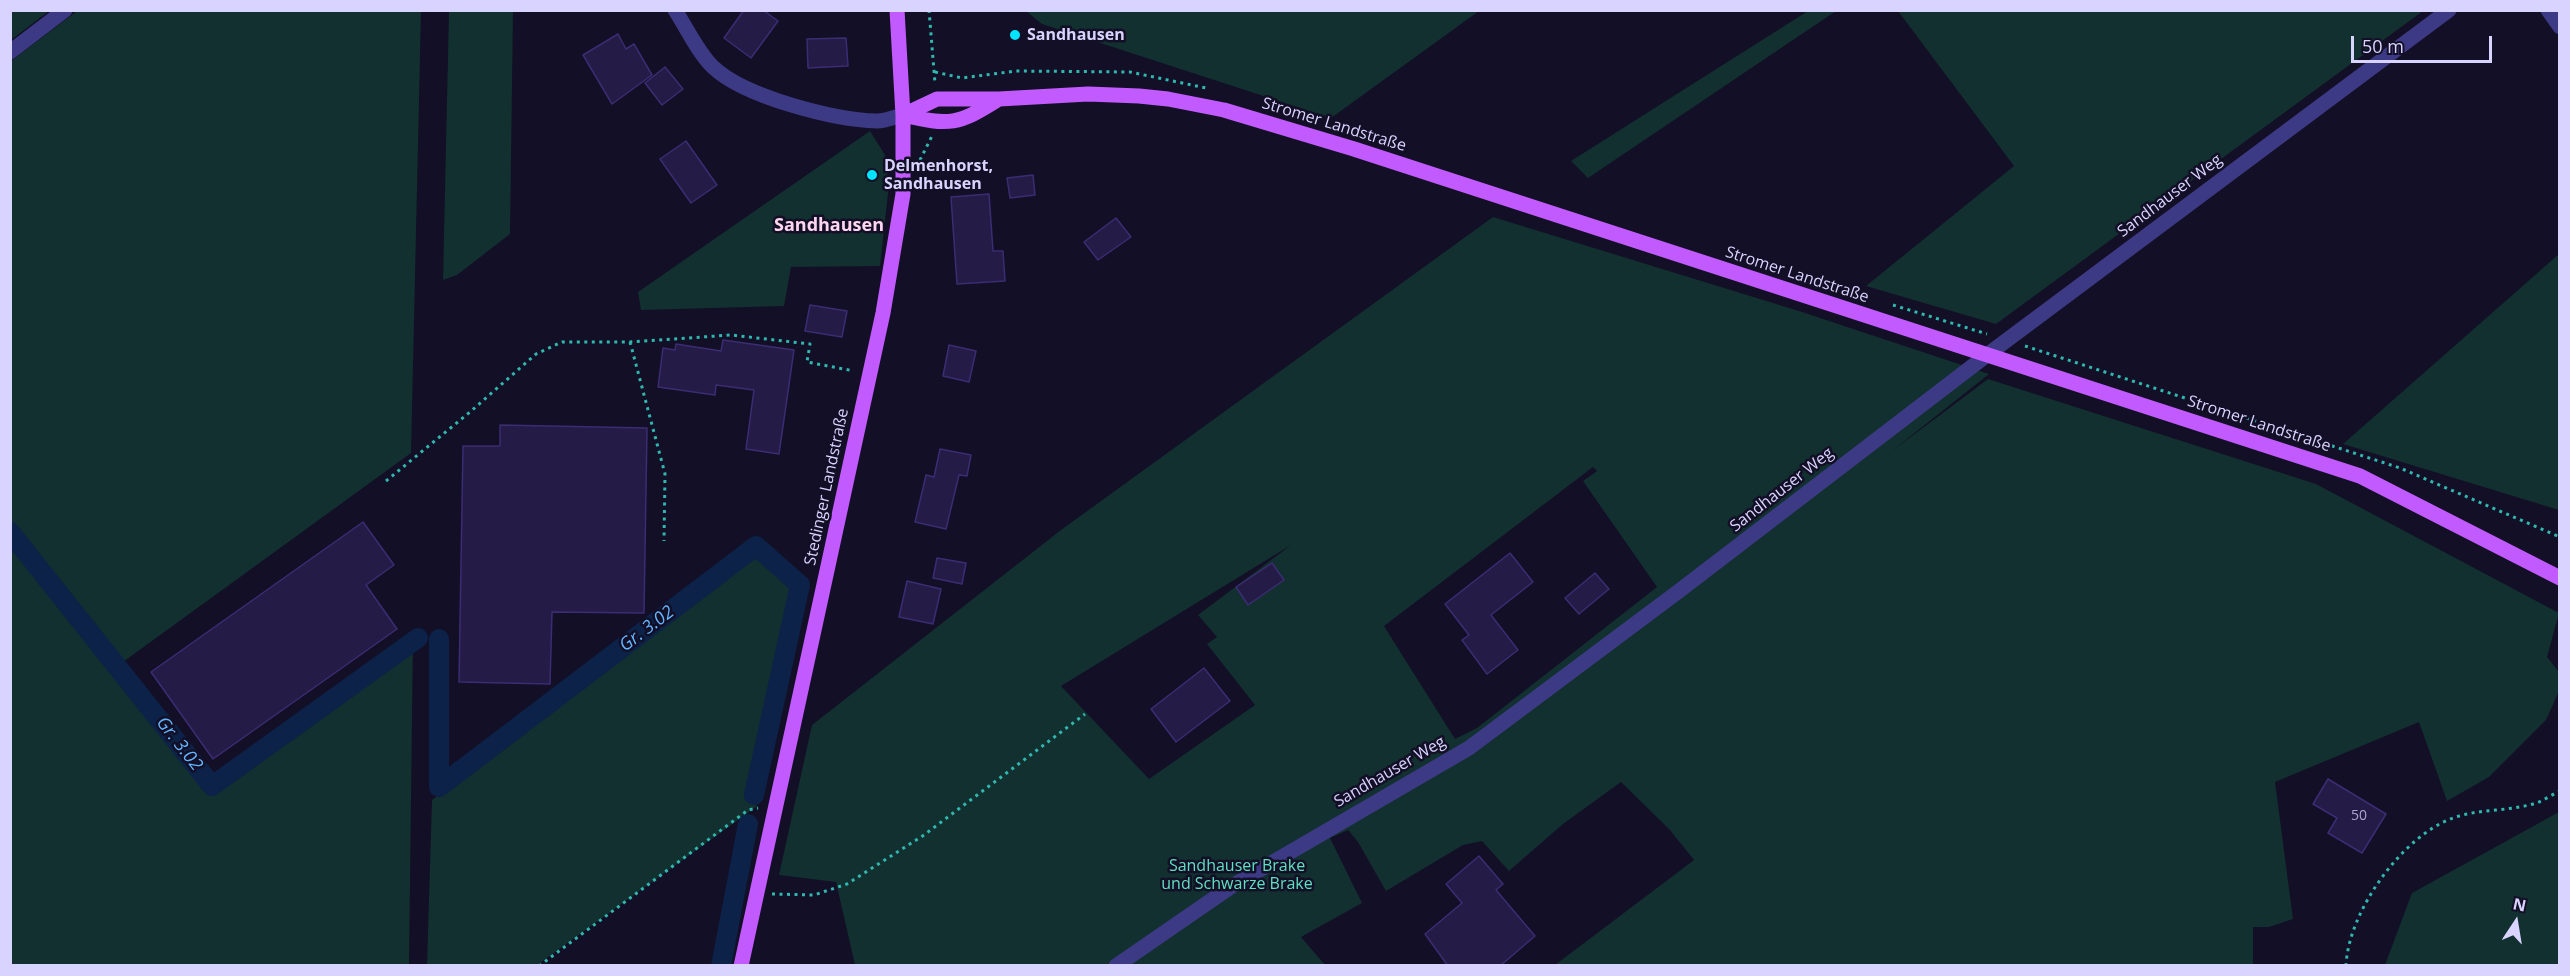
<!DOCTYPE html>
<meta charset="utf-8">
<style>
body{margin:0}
#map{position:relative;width:2570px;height:976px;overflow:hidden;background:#130f26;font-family:"Open Sans",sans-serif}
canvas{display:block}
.frame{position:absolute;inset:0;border:12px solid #d9d4ff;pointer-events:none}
.north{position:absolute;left:2486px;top:892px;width:60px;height:60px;-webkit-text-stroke:4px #130f26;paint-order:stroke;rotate:12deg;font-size:16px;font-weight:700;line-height:24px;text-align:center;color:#d9d4ff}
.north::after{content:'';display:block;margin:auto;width:21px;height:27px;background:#d9d4ff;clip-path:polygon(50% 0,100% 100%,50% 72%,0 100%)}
.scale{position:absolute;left:2351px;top:36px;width:141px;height:27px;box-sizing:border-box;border:3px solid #d9d4ff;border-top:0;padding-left:8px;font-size:18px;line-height:21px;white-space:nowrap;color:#d9d4ff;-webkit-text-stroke:4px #130f26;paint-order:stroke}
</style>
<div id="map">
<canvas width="2570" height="976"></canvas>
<div class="frame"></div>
<div class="north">N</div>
<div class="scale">50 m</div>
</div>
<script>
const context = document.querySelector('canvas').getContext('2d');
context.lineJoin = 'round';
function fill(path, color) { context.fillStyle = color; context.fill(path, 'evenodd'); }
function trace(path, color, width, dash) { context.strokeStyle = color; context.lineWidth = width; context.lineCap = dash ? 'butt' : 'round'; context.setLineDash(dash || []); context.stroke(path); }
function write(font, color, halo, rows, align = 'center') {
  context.font = font + ' "Open Sans",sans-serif'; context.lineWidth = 5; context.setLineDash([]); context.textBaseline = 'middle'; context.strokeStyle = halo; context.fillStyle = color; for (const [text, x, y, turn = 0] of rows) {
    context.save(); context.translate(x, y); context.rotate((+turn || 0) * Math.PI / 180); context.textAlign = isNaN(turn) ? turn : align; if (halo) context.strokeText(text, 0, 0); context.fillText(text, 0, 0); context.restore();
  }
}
fill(new Path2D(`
 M11 10H49V11L11 40Z
 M77 11H421L411 453 123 662 213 775 413 635 409 965 11 966V61Z
 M449 11H513L510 234 457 275 443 280Z
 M1026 11H1479L1331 118 1042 24Z
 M1808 11H1836L1588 178 1571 161Z
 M1898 11H2423L1996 324 1866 286 2014 166Z
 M870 131 885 155 889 184 880 266 791 267 784 306 641 310 638 292Z
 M1493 217 1799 311 1989 374 1892 451 1988 379 2316 484 2559 613 2547 657 2559 672V691L2546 720 2489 777 2447 801 2419 722 2275 782 2293 919 2269 927H2253V965H1555L1694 860 1670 830 1621 782 1563 824 1509 871 1482 841 1463 845 1386 891 1358 842 1348 830 1330 838 1362 903 1301 937 1325 965H855L836 882 779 875 812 725 1061 530ZM1593 467 1597 471 1583 481 1657 587 1477 728 1455 739 1384 626ZM1291 545 1198 615 1217 637 1207 644 1255 705 1149 779 1061 686Z
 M2559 254V510L2343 444Z
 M755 554 802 595 756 807 537 965H427L432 800Z
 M2559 812V965H2385L2412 893Z`), '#12302f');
trace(new Path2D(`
 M10 532 212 786 418 638
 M439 639V787L756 546 800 585 754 795
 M721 966 748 824`), '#0c2248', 20);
const building = new Path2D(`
 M744 10H763L778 21 751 58 724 38Z
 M618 34 626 49 634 44 652 75 612 104 583 55Z
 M846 38 848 66 808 68 807 39Z
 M665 67 683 89 662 105 645 83Z
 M686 141 717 185 691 203 660 159Z
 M1033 175 1035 195 1010 198 1007 178Z
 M989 194 993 251H1003L1005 281 957 284 951 197Z
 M1116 218 1131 237 1098 260 1084 242Z
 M810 305 847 311 842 337 805 331Z
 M723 340 794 350 779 454 746 449 754 390 716 385 715 395 658 387 663 348 675 350 676 344 721 351Z
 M949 345 976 351 969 382 943 376Z
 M500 425 647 428 644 613 552 612 550 684 459 682 463 446H500Z
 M940 449 971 455 967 476 959 475 946 529 915 522 926 475 934 477Z
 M363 522 394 565 366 585 397 629 213 759 151 672Z
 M1510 553 1533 582 1491 615 1518 650 1487 674 1462 640 1469 635 1445 604Z
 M937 558 966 563 962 584 933 578Z
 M1272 563 1284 580 1248 605 1236 587Z
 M1595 573 1609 589 1579 614 1565 598Z
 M907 581 941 589 933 624 899 617Z
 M1204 668 1230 701 1176 742 1151 709Z
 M2328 779 2386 814 2362 853 2328 833 2337 818 2313 804Z
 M1479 856 1503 884 1496 890 1535 936 1500 966H1448L1425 934 1462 903 1446 884Z`);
fill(building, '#241b47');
trace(building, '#3b2d73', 1.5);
trace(new Path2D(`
 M929 10 935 83
 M935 72 962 78 1016 71 1130 72 1206 88
 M920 160 932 136
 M1893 305 1987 334
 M630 342 665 474 664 541
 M2025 346 2400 468 2560 537
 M386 481 470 412 536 354 562 342H630L731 335 810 344 807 362 854 371
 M772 894 814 895 847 884 924 835 1085 714
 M539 966 748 810 758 808
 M2346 966C2348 912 2402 836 2453 818 2480 808 2512 812 2539 802 2546 799 2553 794 2560 791`), '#2fb8b0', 3, [3, 4.5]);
trace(new Path2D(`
 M675 10C686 27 699 54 713 67 744 97 835 120 877 121 885 121 895 117 903 115
 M2548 10 2560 27
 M10 52 65 10
 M1116 966 1232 886 1469 748 1679 591 1987 355 2449 10`), '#3d3a85', 15);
trace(new Path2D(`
 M903 115 937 99H999L1088 94 1139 96 1168 99 1224 110 1354 149 2360 476 2560 578
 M903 115C950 126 958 125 999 99
 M741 966 883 313 903 194V115L897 10`), '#c25bff', 15);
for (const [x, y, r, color] of [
 [1015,35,6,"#00e5ff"],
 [872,175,6,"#00e5ff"]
]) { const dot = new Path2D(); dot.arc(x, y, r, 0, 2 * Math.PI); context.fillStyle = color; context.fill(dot); trace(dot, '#130f26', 2); }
write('14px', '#aca6d1', null, [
 ["50",2359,816]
]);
write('bold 16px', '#d9d4ff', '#130f26', [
 ["Sandhausen",1027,35],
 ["Delmenhorst,",884,166],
 ["Sandhausen",884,184]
], 'left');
write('16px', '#d9d4ff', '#130f26', [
 ["Stromer Landstraße",1334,125,17],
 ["Sandhauser Weg",2170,196,-37],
 ["Stromer Landstraße",1797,275,18],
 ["Stromer Landstraße",2259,424,18],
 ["Stedinger Landstraße",827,487,-78],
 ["Sandhauser Weg",1782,490,-38],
 ["Sandhauser Weg",1390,772,-30]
]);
write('16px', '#5fe0c0', '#130f26', [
 ["Sandhauser Brake",1237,866],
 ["und Schwarze Brake",1237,884]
]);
write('bold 18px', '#ffd6f0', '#130f26', [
 ["Sandhausen",829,226]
]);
write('italic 18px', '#62b6ff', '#130f26', [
 ["Gr. 3.02",647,629,-37],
 ["Gr. 3.02",179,744,52]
]);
</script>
